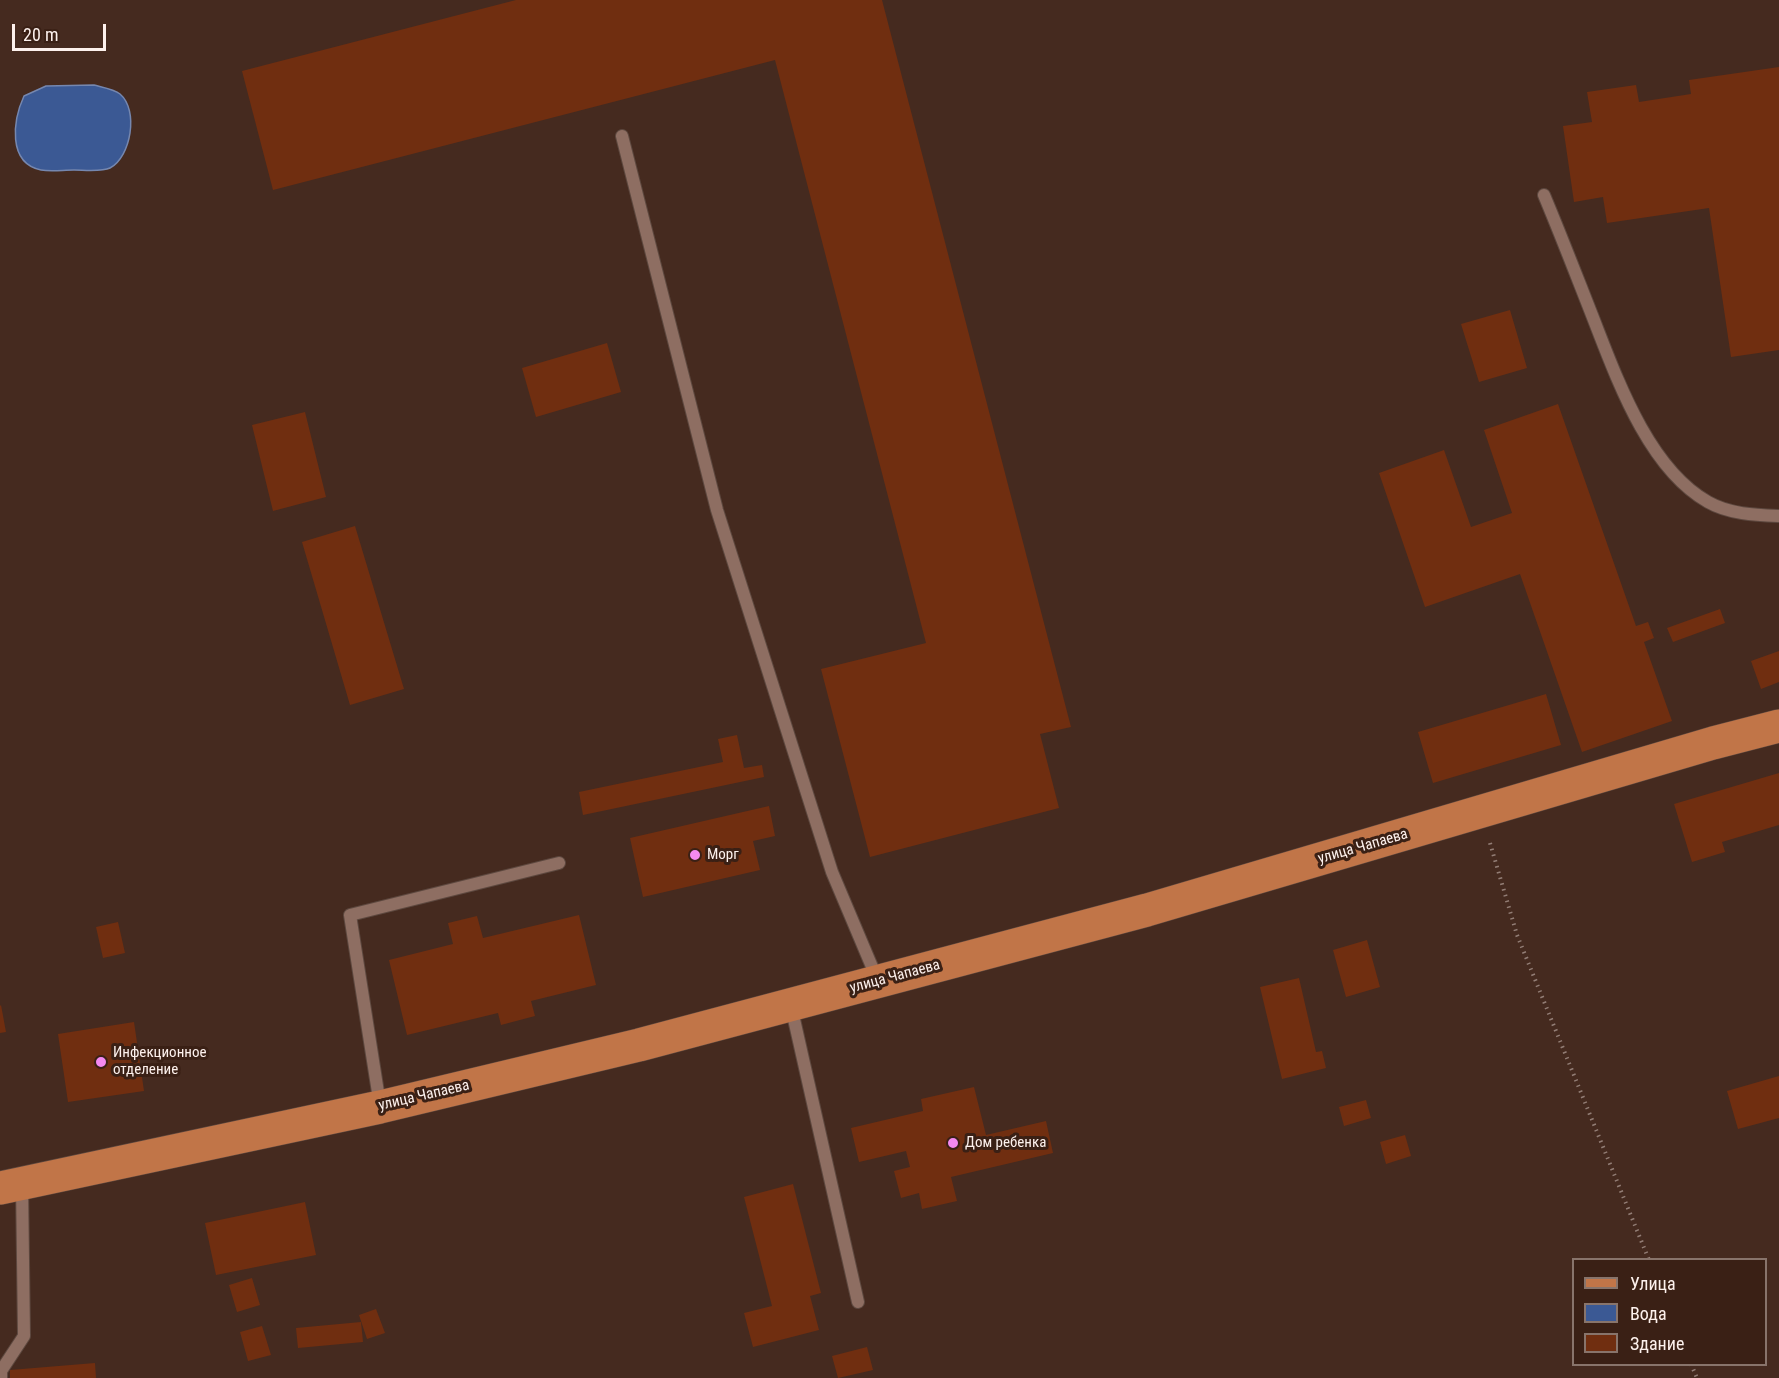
<!DOCTYPE html>
<meta charset="utf-8">
<style>
body{margin:0}
#map{position:relative;width:1779px;height:1378px;overflow:hidden;background:#452a1f;font-family:"Roboto Condensed",sans-serif}
canvas{display:block}
.legend{position:absolute;left:1572px;top:1258px;width:195px;height:108px;box-sizing:border-box;background:#3a2015;border:2px solid #88746b;margin:0;padding:8px 10px;list-style:none;font-size:18px;color:#fdf1ed}
.legend li{display:flex;align-items:center;gap:12px;height:30px}
.legend b{width:30px;border:2px solid #88746b}
.scale{position:absolute;left:12px;top:24px;width:94px;height:27px;box-sizing:border-box;border:3px solid #fdf1ed;border-top:0;padding-left:8px;font-size:18px;line-height:21px;white-space:nowrap;color:#fdf1ed;-webkit-text-stroke:4px #3a2015;paint-order:stroke}
</style>
<div id="map">
<canvas width="1779" height="1378"></canvas>
<ul class="legend">
<li><b style="height:8px;background:#c17548"></b>Улица</li>
<li><b style="height:16px;background:#3b5994"></b>Вода</li>
<li><b style="height:16px;background:#702e10"></b>Здание</li>
</ul>
<div class="scale">20 m</div>
</div>
<script>
const context = document.querySelector('canvas').getContext('2d');
context.lineJoin = 'round';
function fill(path, color) { context.fillStyle = color; context.fill(path, 'evenodd'); }
function trace(path, color, width, dash) { context.strokeStyle = color; context.lineWidth = width; context.lineCap = dash ? 'butt' : 'round'; context.setLineDash(dash || []); context.stroke(path); }
function write(font, color, halo, rows, align = 'center') {
  context.font = font + ' "Roboto Condensed",sans-serif'; context.lineWidth = 6; context.setLineDash([]); context.textBaseline = 'middle'; context.strokeStyle = halo; context.fillStyle = color; for (const [text, x, y, turn = 0] of rows) {
    context.save(); context.translate(x, y); context.rotate((+turn || 0) * Math.PI / 180); context.textAlign = isNaN(turn) ? turn : align; if (halo) context.strokeText(text, 0, 0); context.fillText(text, 0, 0); context.restore();
  }
}
const water = new Path2D(`
 M94 85C101 87 114 89 120 94 139 110 131 157 110 168 102 172 84 170 74 170 63 170 51 172 41 170 7 163 13 120 24 96L46 86Z`);
fill(water, '#3b5994');
trace(water, '#7587af', 1.5);
fill(new Path2D(`
 M516 0H882L1071 727 1040 734 1059 808 870 857 821 669 926 643 775 60 273 190 242 71Z
 M1779 67V350L1731 357 1709 208 1607 223 1603 197 1574 202 1563 126 1592 122 1587 92 1636 85 1639 102 1691 94 1689 80Z
 M1510 310 1527 368 1479 382 1461 324Z
 M607 343 621 392 536 417 522 368Z
 M1558 404 1636 626 1648 622 1654 638 1644 642 1672 721 1582 752 1520 574 1425 607 1379 473 1444 450 1471 527 1512 513 1484 430Z
 M305 412 326 497 273 511 252 425Z
 M355 526 404 689 350 705 302 542Z
 M1720 609 1725 623 1673 642 1667 628Z
 M1779 651V682L1761 689 1751 661Z
 M1546 694 1561 745 1433 783 1418 732Z
 M737 735 744 768 762 765 764 777 583 815 579 792 723 762 718 739Z
 M1779 773V825L1722 842 1725 852 1692 862 1674 804Z
 M769 806 775 836 753 841 760 870 643 897 630 838Z
 M579 915 596 985 531 1001 535 1016 501 1025 498 1013 407 1035 389 960 453 944 448 923 477 916 483 938Z
 M118 922 125 953 103 958 96 927Z
 M1367 940 1380 987 1346 997 1333 950Z
 M1299 978 1316 1052 1322 1051 1326 1068 1282 1079 1260 987Z
 M1 1005 6 1032 0 1033V1006Z
 M134 1022 144 1091 68 1102 58 1034Z
 M1779 1076V1118L1738 1129 1727 1091Z
 M974 1087 986 1135 1046 1121 1053 1153 951 1177 957 1201 922 1209 919 1193 901 1198 894 1171 910 1167 906 1151 859 1162 851 1128 923 1111 921 1099Z
 M1366 1100 1371 1118 1344 1126 1339 1107Z
 M1405 1135 1411 1156 1386 1164 1380 1142Z
 M793 1184 821 1293 810 1296 819 1330 753 1347 744 1313 772 1306 744 1197Z
 M305 1202 316 1255 216 1275 205 1223Z
 M252 1278 260 1305 237 1312 229 1285Z
 M376 1309 385 1333 367 1339 359 1315Z
 M361 1322 363 1342 298 1348 296 1328Z
 M262 1326 271 1355 248 1361 240 1332Z
 M867 1347 873 1370 838 1378 832 1356Z
 M95 1363 96 1378H10V1370Z`), '#702e10');
const service = new Path2D(`
 M622 136 717 510 832 872 878 981
 M1544 195C1560 233 1575 272 1590 310 1615 373 1646 467 1708 502 1729 514 1755 515 1779 516
 M791 1006 858 1302
 M380 1105 350 915 559 863
 M1 1378V1371L24 1336 22 1184`);
const primary = new Path2D(`
 M0 1188 380 1107 639 1045 1147 910 1713 743 1779 726`);
trace(service, '#5d483f', 14);
trace(primary, '#5d483f', 34);
trace(new Path2D(`
 M1490 843 1517 935 1649 1260
 M1691 1364 1697 1378`), '#927d75', 4, [1.5, 4.5]);
trace(service, '#8e6e62', 12);
trace(primary, '#c17548', 33);
for (const [x, y, r, color] of [
 [695,855,6,"#f489f0"],
 [101,1062,6,"#f489f0"],
 [953,1143,6,"#f489f0"]
]) { const dot = new Path2D(); dot.arc(x, y, r, 0, 2 * Math.PI); context.fillStyle = color; context.fill(dot); trace(dot, '#3a2015', 2); }
write('15px', '#fdf1ed', '#3a2015', [
 ["улица Чапаева",1363,847,-16],
 ["улица Чапаева",895,977,-15],
 ["улица Чапаева",424,1096,-13]
]);
write('15px', '#fdf1ed', '#3a2015', [
 ["Морг",707,855],
 ["Инфекционное",113,1053],
 ["отделение",113,1070],
 ["Дом ребенка",965,1143]
], 'left');
</script>
